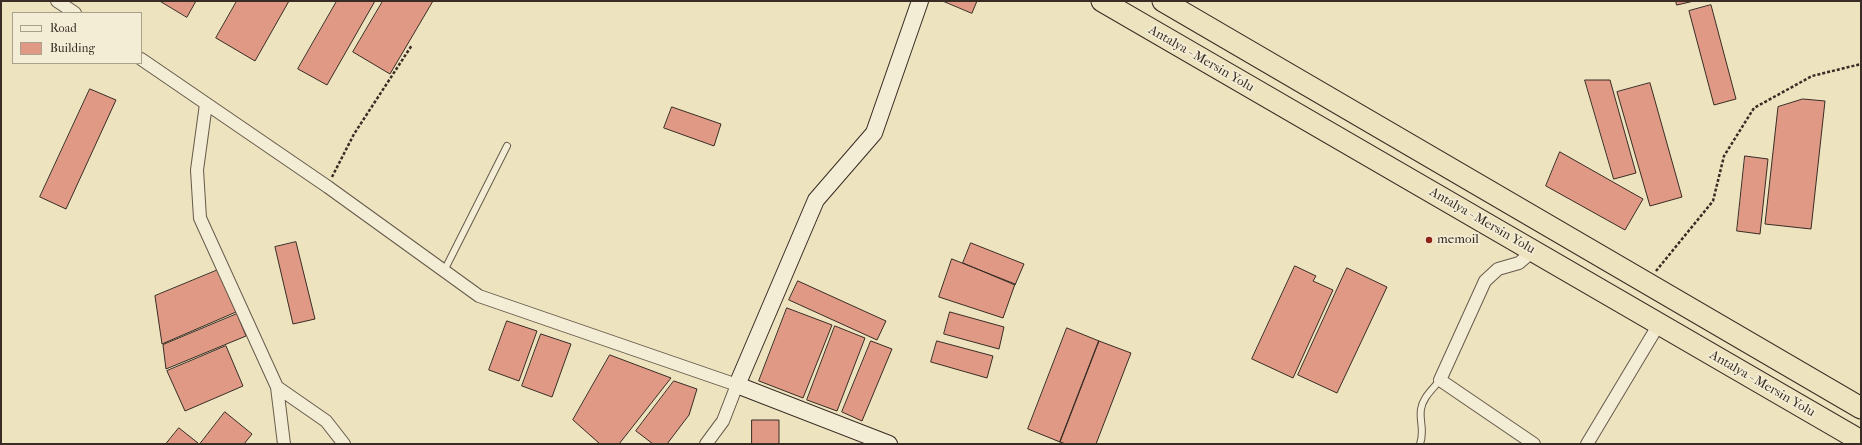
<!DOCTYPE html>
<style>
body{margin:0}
#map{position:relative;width:1862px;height:445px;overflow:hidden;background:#eee3bf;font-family:"IM FELL French Canon",serif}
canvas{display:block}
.frame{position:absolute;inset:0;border:2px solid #382c24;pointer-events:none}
.legend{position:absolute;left:12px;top:12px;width:130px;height:52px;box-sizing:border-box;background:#f4edd5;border:1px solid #a9a08e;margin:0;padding:5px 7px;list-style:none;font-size:12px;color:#382c24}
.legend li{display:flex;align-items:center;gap:8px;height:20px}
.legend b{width:20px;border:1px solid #a9a08e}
</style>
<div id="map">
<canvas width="1862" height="445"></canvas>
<div class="frame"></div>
<ul class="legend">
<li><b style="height:5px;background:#f4edd5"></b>Road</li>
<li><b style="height:11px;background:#e09985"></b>Building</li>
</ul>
</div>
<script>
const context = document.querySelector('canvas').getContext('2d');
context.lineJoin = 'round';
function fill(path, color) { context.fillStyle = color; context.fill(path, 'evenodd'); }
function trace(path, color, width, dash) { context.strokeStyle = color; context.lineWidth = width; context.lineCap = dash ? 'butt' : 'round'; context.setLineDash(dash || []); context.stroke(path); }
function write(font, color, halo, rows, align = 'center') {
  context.font = font + ' "IM FELL French Canon",serif'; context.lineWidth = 3.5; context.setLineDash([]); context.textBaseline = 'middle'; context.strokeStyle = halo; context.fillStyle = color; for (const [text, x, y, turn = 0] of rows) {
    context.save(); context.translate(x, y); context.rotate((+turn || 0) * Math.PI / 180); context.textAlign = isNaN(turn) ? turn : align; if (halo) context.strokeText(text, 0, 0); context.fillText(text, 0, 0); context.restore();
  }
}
const building = new Path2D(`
 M160 1H196L187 17Z
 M237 1H289L255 61 216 38Z
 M337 1H375L327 85 298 69Z
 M383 1H433L390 74 353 52Z
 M943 1H977L972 13Z
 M1676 1H1694L1677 5Z
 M1711 5 1736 99 1714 105 1689 11Z
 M1585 80H1610L1636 173 1614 179Z
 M1650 83 1682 197 1650 206 1617 92Z
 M90 89 116 100 66 209 40 197Z
 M1803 99 1825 101 1811 229 1765 224 1778 107Z
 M672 107 721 124 714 146 664 128Z
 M1560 152 1643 199 1625 230 1546 186Z
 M1745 156 1768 159 1760 234 1737 231Z
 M296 242 315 319 293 324 275 247Z
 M971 243 1024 264 1015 285 963 263Z
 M952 259 1015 284 1003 318 939 297Z
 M1295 266 1316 276 1313 281 1333 290 1293 378 1252 359Z
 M1347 268 1387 287 1337 393 1298 375Z
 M218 270 236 312 162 344 155 296Z
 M798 281 886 321 877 340 789 300Z
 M787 308 832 325 803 398 759 381Z
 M950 312 1004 327 999 349 944 334Z
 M237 314 246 336 166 369 163 345Z
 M507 321 537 331 519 381 489 370Z
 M835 326 865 338 837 411 807 400Z
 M1067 328 1099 341 1060 442 1028 429Z
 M541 334 571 344 552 397 522 386Z
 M871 341 892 349 862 421 842 412Z
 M937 341 993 356 987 378 931 362Z
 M1099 341 1131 353 1096 444H1066L1060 442Z
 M226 346 243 386 185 411 167 371Z
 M610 355 671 378 619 444H600L573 420Z
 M674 381 697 389 689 415 667 444H653L636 431Z
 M225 412 252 434 244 444H200Z
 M752 420H779V444H752Z
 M179 428 198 443 197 444H166Z`);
fill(building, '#e09985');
trace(building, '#382c24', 1);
const lane = new Path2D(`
 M444 271 507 146
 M1420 444C1425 430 1419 422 1421 409 1423 397 1433 389 1440 380`);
const street = new Path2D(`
 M57 1 75 13
 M141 59 328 187 479 296 737 385 723 421 706 444
 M206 104 197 170 200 218 277 387 326 421 344 444
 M1533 251 1519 263 1498 269 1485 281 1440 380 1534 444
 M277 387 284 444
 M1587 444 1659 324`);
const secondary = new Path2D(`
 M889 444 737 385 816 200 874 133 920 1`);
const highway = new Path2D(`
 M1102 1 1861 441
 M1163 1 1861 408`);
trace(lane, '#665a4b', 8);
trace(street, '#665a4b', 14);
trace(secondary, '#382c24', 18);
trace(highway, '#382c24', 23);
trace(new Path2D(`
 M332 177 354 134 412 45
 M1656 271 1713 201 1724 156 1754 108 1812 76 1861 64`), '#382c24', 2.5, [3, 2]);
trace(lane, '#f4edd5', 6);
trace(street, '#f4edd5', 12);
trace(secondary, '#f4edd5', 16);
trace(highway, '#eee3bf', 21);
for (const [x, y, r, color] of [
 [1429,240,4,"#8f2418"]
]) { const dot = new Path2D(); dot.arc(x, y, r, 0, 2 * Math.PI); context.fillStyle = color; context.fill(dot); trace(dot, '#f4edd5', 1.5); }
write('13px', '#382c24', '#f4edd5', [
 ["Antalya - Mersin Yolu",1201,59,30],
 ["Antalya - Mersin Yolu",1482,221,30],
 ["Antalya - Mersin Yolu",1762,384,30]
]);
write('13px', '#382c24', '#f4edd5', [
 ["memoil",1437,240]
], 'left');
</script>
